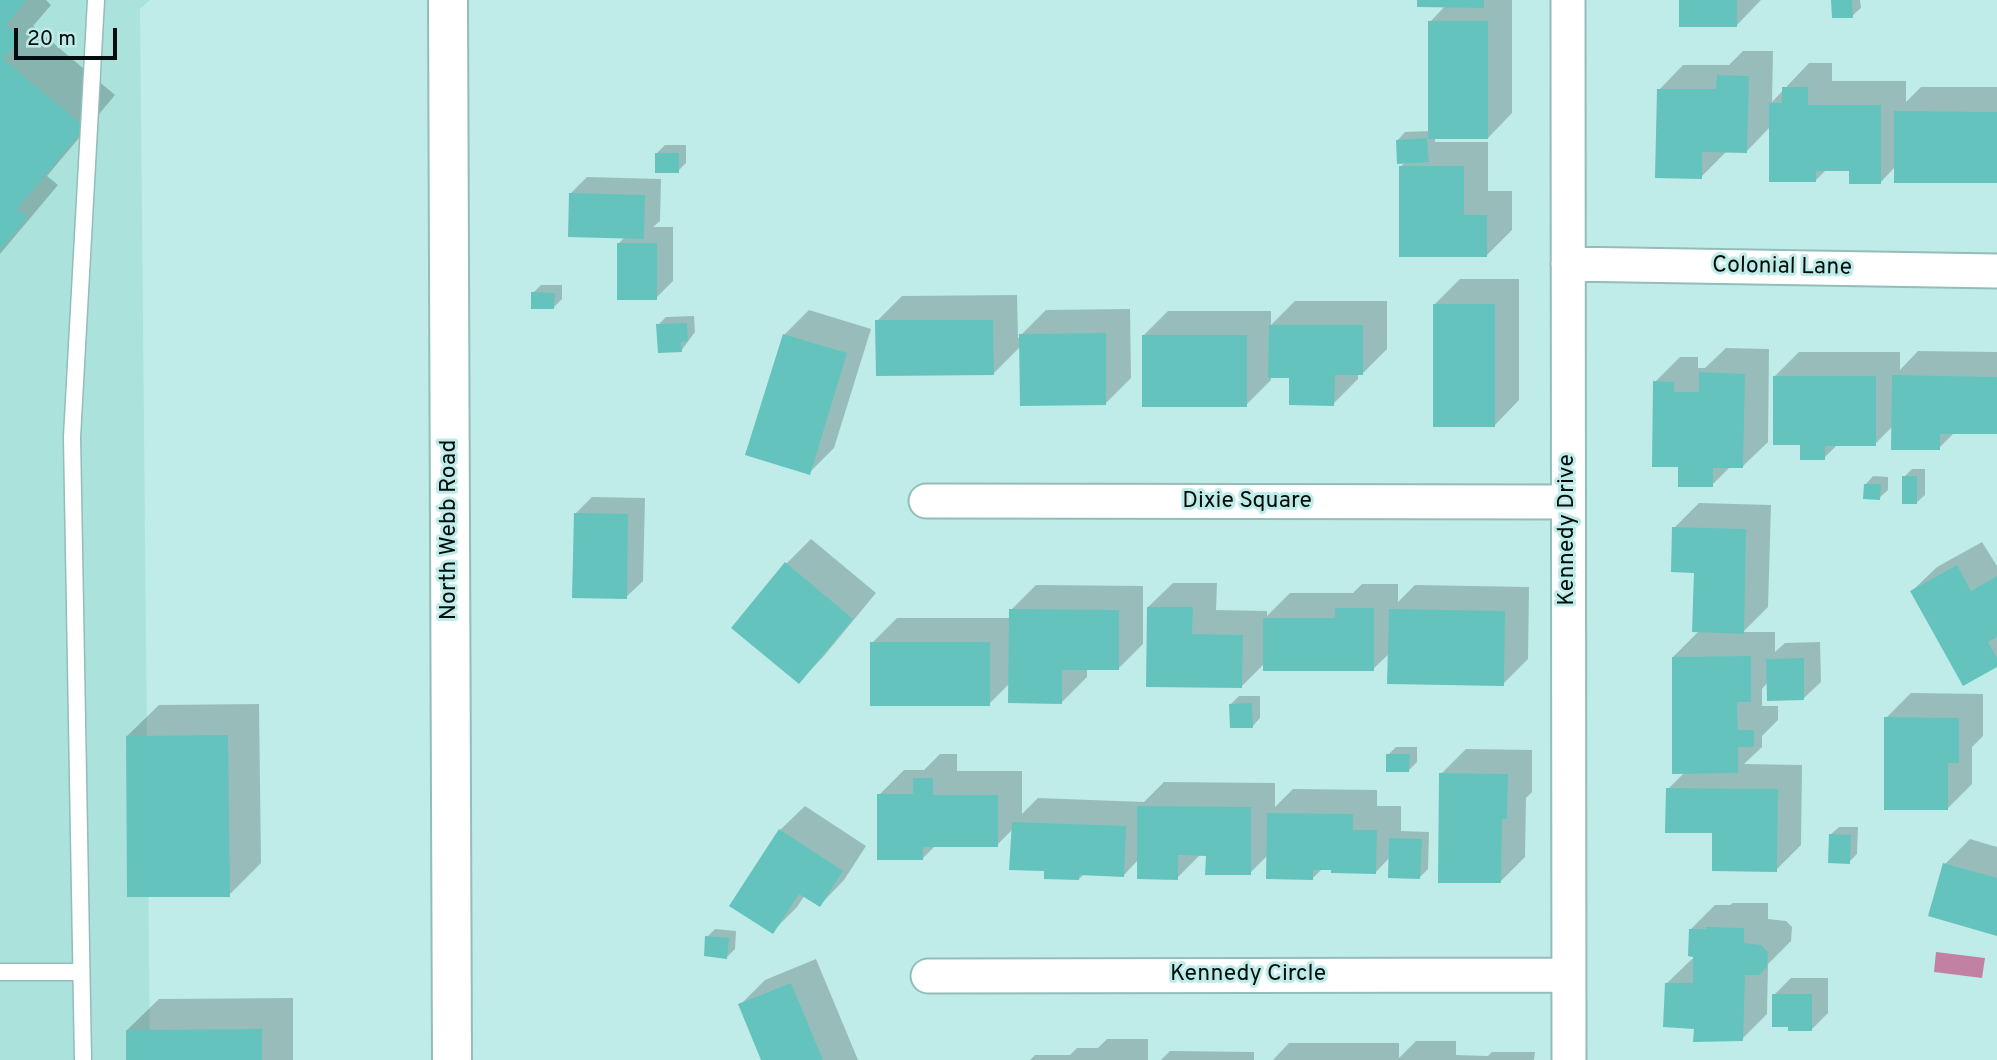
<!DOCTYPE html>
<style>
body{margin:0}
#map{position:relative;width:1997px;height:1060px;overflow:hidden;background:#bfece8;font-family:Overpass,sans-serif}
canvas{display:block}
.scale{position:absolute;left:14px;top:28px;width:103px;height:32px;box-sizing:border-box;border:4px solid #010e0d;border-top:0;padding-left:9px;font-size:21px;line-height:24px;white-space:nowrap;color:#010e0d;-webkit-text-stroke:5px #bfece8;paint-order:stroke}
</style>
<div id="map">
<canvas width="1997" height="1060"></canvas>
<div class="scale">20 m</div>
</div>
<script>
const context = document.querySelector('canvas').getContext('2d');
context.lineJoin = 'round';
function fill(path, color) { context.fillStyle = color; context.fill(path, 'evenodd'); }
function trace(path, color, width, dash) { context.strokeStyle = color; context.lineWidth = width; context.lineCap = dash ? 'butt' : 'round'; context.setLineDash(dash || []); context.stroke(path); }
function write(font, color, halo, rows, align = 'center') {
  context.font = font + ' Overpass,sans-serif'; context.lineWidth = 6; context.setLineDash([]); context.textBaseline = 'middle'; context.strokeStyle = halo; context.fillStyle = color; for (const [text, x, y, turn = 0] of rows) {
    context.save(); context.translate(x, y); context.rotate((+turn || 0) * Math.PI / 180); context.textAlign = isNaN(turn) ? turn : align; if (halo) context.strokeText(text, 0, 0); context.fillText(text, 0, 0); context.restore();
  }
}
fill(new Path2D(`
 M0 0H150L140 9 150 1060H0Z`), '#abe2dc');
fill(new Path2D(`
 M1936 952 1985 958 1982 978 1934 972Z`), '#c281a2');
fill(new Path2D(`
 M0 0H46L51 5 33 26 115 95 47 176 58 185 0 254Z
 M1419 0H1512V113L1488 138H1435V142H1488V191H1512V230L1487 255 1400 167 1406 162 1397 141 1405 132 1430 131V22L1446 5Z
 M1680 0H1761L1737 25Z
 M1833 0H1860L1861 8 1852 16Z
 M1743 51H1773L1772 102 1809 63H1832V81H1906V102L1921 87H1997V182L1895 167 1881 182 1851 170H1826L1815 181 1770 127 1747 151 1726 152 1701 177 1659 90 1683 65H1729Z
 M665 145H686V163L678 171 657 153Z
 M587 177 661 179 660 221 653 227H673V281L656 298 618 244 625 237 570 194Z
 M1460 279H1519V400L1495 425 1435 304Z
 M541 285H562V299L554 307 533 293Z
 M1017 295 1018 338 1046 310 1130 309 1131 378 1106 403 1021 346 993 374 877 321 902 296Z
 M1295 301H1387V349L1362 374H1358V379L1333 404 1291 376H1271V380L1246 405 1143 336 1168 311H1271V325Z
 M809 310 871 329 834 448 809 473 784 335Z
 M694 316 695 332 681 351 658 325 666 317Z
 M1726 348 1769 349 1768 442 1743 466H1731L1712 485 1680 465 1655 382 1680 357H1698V368H1705Z
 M1918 351 1997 352V433L1955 432 1939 448 1893 426 1875 444H1838L1824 458 1801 444 1774 377 1799 352H1900V370Z
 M1912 469H1925V495L1916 503 1904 477Z
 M1873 476 1888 477V490L1879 498 1865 485Z
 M592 497 645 498 643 581 626 597 575 514Z
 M1699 503 1771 505 1768 607 1743 632H1775V652L1785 643 1820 642 1821 682 1804 698 1768 682 1762 689V706H1778V720L1762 736V747L1744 764 1802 765 1801 845 1776 870 1714 831 1668 789 1685 772 1673 657 1700 630 1696 571 1674 528Z
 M811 539 876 593 823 657 799 682 786 564Z
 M1982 542 1997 566V665L1912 591 1937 567Z
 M1173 583H1217L1216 610 1267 611V616L1290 593H1353L1362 584H1398V602L1415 585 1529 587 1528 659 1503 684 1390 653 1373 669 1265 663 1242 686 1148 607Z
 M1036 585 1143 586V644L1118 669H1087V677L1062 702 1010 683 989 704 872 643 897 618H1011V610Z
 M1911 693 1983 694V736L1972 747V784L1947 809 1886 718Z
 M1239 696H1260V718L1252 727 1231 704Z
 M259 704 261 863 229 895 127 736 159 705Z
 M1396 747H1417V762L1409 770 1388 755Z
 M1466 749 1532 750V792L1526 798 1525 857 1500 882 1441 774Z
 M940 754H957V771H1022V814L1038 798 1144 802 1164 782 1275 783V807L1293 789 1377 790V806H1401V831L1429 832 1428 869 1420 877 1390 857 1376 872 1323 868 1313 878 1268 855 1250 873 1208 854H1201L1177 878 1138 860 1124 875 1084 874 1079 879 1046 870 1013 829 997 845H936L922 859 879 795 904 770H924Z
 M805 806 866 846 844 880 820 905 805 895 797 907 772 932 780 830Z
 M1839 827H1858L1857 854 1849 862 1830 835Z
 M1970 839 1997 847V934L1945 864Z
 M1733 903H1768V919L1786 921 1792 927 1791 941 1768 964 1767 1014 1742 1039 1696 1028 1667 983 1692 959H1701L1690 930 1715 905H1730Z
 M715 929 736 931 735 949 727 957 707 937Z
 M816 959 858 1060H763L740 1005 765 980Z
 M1791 978H1828V1013L1811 1030 1790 1026 1774 995Z
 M293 998V1060H127V1030L159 999Z
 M1107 1039H1148V1060H1030L1035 1055H1070L1077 1048H1098Z
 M1416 1041H1456V1055L1488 1056 1492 1052H1535L1534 1060H1273L1289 1043H1399V1058Z
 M1170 1051 1254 1052V1060H1161Z`), '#0003');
fill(new Path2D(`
 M0 0H26L6 25 21 37 3 59 85 127 17 209 28 217 0 250Z
 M1417 0H1484V8L1417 7Z
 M1679 0H1737V27H1679Z
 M1831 0H1852L1853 18H1832Z
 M1428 21H1488V139H1428Z
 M1717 75 1749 76 1747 153 1702 152V179L1655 178 1657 89H1716Z
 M1782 87H1808V105H1881V184H1849V171H1816V182H1769V103H1782Z
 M1894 111 1997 112V183H1894Z
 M1427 138 1429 162 1397 164 1396 140Z
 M655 153H679V173H655Z
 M1399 166H1464V215H1487V257H1399Z
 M569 193 645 195 644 239 568 237Z
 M617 243H657V300H617Z
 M531 292 555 293 554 309H531Z
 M1433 304H1495V427H1433Z
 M875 320H993L994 375 876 376Z
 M687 323 688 341 681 342 682 352 658 353 656 324Z
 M1269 325H1363V375H1335L1334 406 1289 405V378H1268Z
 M1106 333V405L1020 406 1019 334Z
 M783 334 847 353 810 475 745 455Z
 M1142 335H1247V407H1142Z
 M1699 372 1745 374 1743 468H1713V487H1678V467H1652L1653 381 1674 382V392H1699Z
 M1892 375 1997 377V434H1940V450H1891Z
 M1773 376H1876V446H1825V460H1800V445H1773Z
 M1902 476H1917V504H1902Z
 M1864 484H1881L1880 500 1863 499Z
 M574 513 628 514 627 599 572 598Z
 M1672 527 1746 529 1744 634 1692 632 1694 573 1671 572Z
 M785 562 853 619 799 684 731 628Z
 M1957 565 1971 591 1997 576V637L1988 642 1997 658V667L1963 686 1910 591Z
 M1147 607H1193L1192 634 1243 635 1242 688 1146 687Z
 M1335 608H1374V671H1263V618H1335Z
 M1009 609 1119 610V670H1062V704L1008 703Z
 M1389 609 1505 611 1504 686 1387 684Z
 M870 642H990V706H870Z
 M1751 656V702H1737L1738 730H1754V747H1738V773L1672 774V657Z
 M1804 658V700L1767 701 1766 659Z
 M1252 703 1253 728H1230L1229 704Z
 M1884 717 1959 718V763H1948V810H1884Z
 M228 735 230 897H127L126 736Z
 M1386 754H1410L1409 772H1386Z
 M1439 773 1508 774 1507 819H1502L1501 883H1438Z
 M913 778H933V795H998V847H923V860H877V794H913Z
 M1666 788 1778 789 1777 872 1712 871V833H1665Z
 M1137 806 1251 807V875H1205L1206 856 1178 855V880L1137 879Z
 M1267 813 1353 814V830H1377L1376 874 1331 873V870H1313V880L1266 879Z
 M1012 822 1126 826 1124 877 1079 875V880L1044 879V871L1009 870Z
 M779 829 843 871 820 907 799 894 773 934 729 906Z
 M1829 834 1851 835 1850 864 1828 863Z
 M1389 838 1422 839 1420 879 1388 878Z
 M1943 863 1997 878V936L1928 916Z
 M1706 927 1744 928V943L1761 945 1768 952 1767 967 1759 975H1745L1743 1041 1693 1042 1694 1029 1663 1027 1665 983H1693V957L1688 956 1689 929H1706Z
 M705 936 729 938 727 959 704 956Z
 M791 983 823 1060H761L738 1004Z
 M1772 994H1812V1031H1788V1027H1772Z
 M262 1029V1060H126V1030Z`), '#64c3bc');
const service = new Path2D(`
 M0 972H81
 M83 1060 72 437 96 0`);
const minor = new Path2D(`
 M1568 0 1569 1060
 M1568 264 1997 271
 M926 501 1568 502
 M928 976 1569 975`);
const secondary = new Path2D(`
 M448 0 452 1060`);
trace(service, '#92bdb9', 19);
trace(minor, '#92bdb9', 37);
trace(secondary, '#92bdb9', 42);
trace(service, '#fff', 16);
trace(minor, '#fff', 33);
trace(secondary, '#fff', 38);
write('23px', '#010e0d', '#bfece8', [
 ["Colonial Lane",1782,268,1],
 ["Dixie Square",1247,502],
 ["North Webb Road",450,530,-90],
 ["Kennedy Drive",1568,530,-90],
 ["Kennedy Circle",1248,975]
]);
</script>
